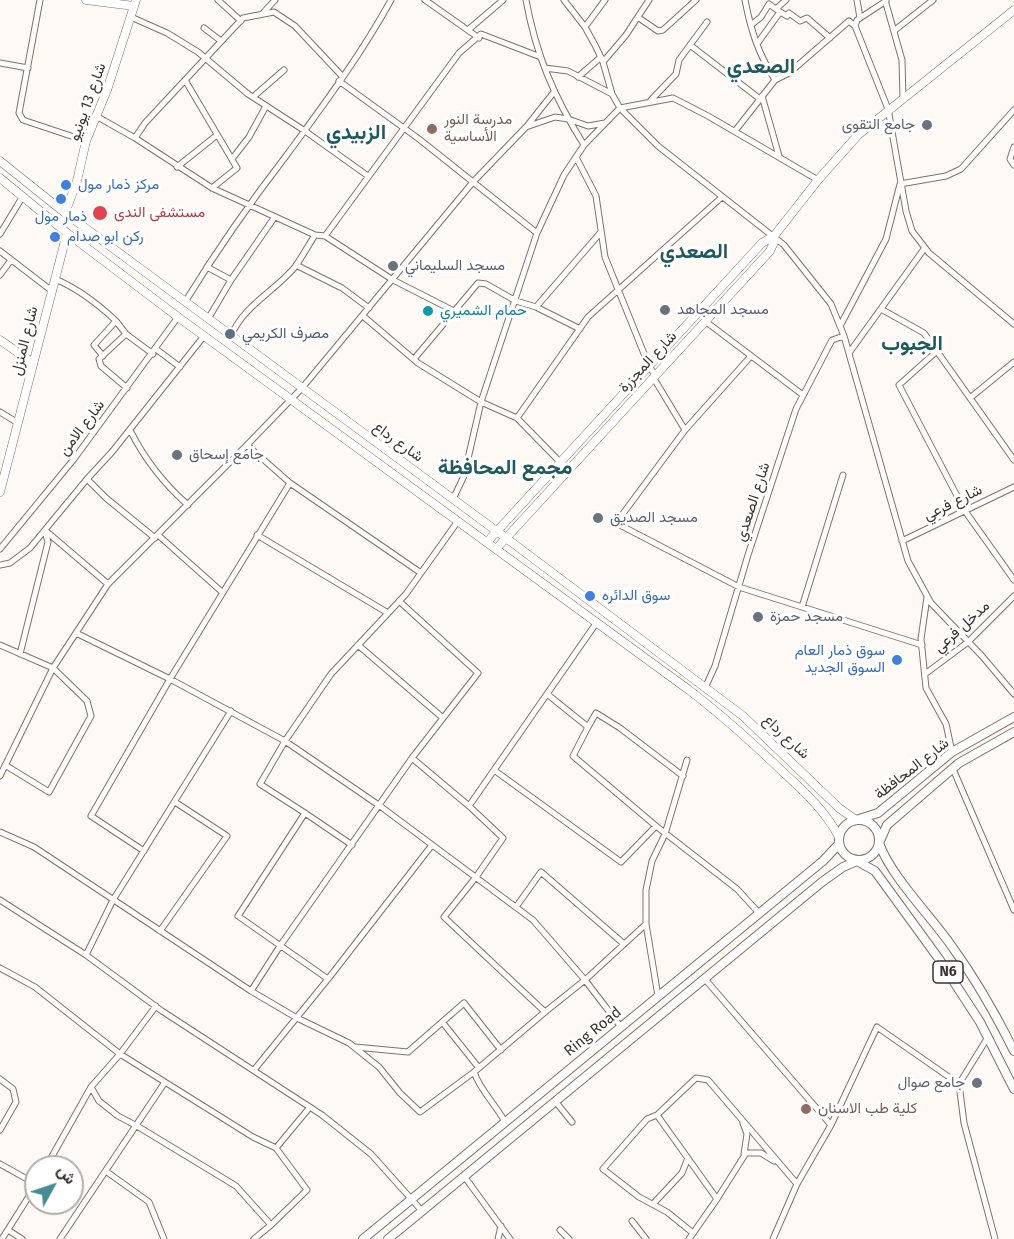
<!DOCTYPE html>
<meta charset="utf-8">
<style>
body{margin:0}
#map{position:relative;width:1014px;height:1239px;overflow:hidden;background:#fff9f6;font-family:"Fira Sans",Vazirmatn,sans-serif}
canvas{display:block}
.north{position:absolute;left:24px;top:1155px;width:60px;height:60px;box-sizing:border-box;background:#fff;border:2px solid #b1adab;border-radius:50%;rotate:50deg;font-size:16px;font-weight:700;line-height:24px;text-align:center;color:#3d322c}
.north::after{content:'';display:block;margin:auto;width:21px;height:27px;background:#458d93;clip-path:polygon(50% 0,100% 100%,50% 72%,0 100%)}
</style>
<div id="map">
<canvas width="1014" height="1239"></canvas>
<div class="north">ش</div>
</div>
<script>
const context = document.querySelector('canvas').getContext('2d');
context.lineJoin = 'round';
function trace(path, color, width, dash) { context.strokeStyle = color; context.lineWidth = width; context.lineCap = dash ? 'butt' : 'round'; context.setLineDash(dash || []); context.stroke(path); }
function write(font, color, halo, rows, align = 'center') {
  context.font = font + ' "Fira Sans",Vazirmatn,sans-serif'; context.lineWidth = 6; context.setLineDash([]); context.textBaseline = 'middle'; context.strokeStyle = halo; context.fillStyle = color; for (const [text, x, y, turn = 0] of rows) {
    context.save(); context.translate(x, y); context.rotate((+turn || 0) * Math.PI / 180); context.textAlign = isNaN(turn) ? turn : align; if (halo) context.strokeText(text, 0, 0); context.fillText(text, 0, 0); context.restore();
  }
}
const street = new Path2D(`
 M40 0 19 113 23 120 86 141
 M218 0 241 21
 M425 0 479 38
 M526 0C536 55 554 97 584 145L576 157 596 196 605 257 649 366 655 375
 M564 0 585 27 596 47 603 62 612 94 620 108 658 146 784 245 831 304 844 336 908 561 931 603 982 656 1014 694
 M857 0 860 18
 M885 0 902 60 903 98
 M776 9 786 0
 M263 13 275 0
 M131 17 167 33 198 52 248 94 305 131 368 176
 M639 18 658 31 663 30 696 0
 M751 25 761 17 769 4 780 12
 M855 26 857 20 886 1
 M585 27 605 0
 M204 28 221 41
 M468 30 503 0
 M895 30 933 0
 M757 44 780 12 787 16 789 13 800 21 807 18 830 38
 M690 45 707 22
 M603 62 626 35 649 0
 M0 63 28 68
 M545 68 568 71 612 94
 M578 77 601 57
 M185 80 237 168 212 188
 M775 80 789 73 849 21 855 26 888 109 906 211 912 231 929 253 1014 324
 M339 81 419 139 537 233
 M762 96 779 156
 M253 97 284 70
 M651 100 676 74 679 60 690 45 760 99
 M96 116 135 138 212 188 315 235
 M527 126 554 92
 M735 131 775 80C758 53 751 31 745 0
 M135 138 145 123 243 18 274 12 295 26 342 76
 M584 145 620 108 673 98 708 116 818 180
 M1014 147 1010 159 1014 165
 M232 159 249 137 266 106
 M177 167 217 135
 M0 234 23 196
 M325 236 393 280 454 311
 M0 251 52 291
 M296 265 342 288 369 308
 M207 267 231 280
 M0 275 11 260
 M55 279C79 289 97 303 116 321
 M185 302C217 250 252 200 289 152 325 103 362 53 391 0
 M881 309 924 333 1014 460
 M363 316 418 363 481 402 517 418 560 462
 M208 319 231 280 274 218
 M705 321 803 395
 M840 326 886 239 900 184 946 176 961 169 1014 110
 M580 329 536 307 601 232
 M126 334 99 359 101 366 127 388
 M231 336C243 306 275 291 295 267 302 257 308 246 315 235L325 236 459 53 481 34 538 56
 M156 349 180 367
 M937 351 899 385 965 511 1014 580
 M849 353 924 249
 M103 356 94 345 116 321 126 334 153 354
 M751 356 685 430 616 523 739 587 922 645
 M414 359 478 283 486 284 516 301 536 307
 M653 377 685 430
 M970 398 1014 362
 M0 412 18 423
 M517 418 588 317 722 197
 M130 430C144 458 164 484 188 505
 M247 445 290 483 421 573
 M87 479 106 498 155 538
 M453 499 464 476 481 402 537 233 564 175 576 157
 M47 532 108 584
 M158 535 222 592
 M257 535 388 613
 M902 541 1014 487
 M0 549 74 459 178 317
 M0 565 10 563 30 548 87 479 112 452 204 336
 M927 597 921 639 926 688 946 724 952 752
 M802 607 843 475
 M76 633 170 679 285 741 380 806 533 920 585 980 621 1027
 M0 645 53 668 87 701 91 716 49 792 5 765
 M358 645 443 718
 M20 654 48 542 45 531
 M925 674 968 642 1014 596
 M705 688 715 666 748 555 796 409 832 340 844 336
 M588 727 596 713 620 728 683 776
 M412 758 469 806 597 622
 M953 769 1014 910
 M494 770 621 862 656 826 573 756 588 727 547 694
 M0 776 53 668 108 584 247 445 302 388 473 182 526 127 555 117 568 119 588 126 605 123
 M305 813 260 784 285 741 331 674 406 594 458 521
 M656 826 737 889 759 913
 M0 832 34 847 251 991 297 1018 349 1043 379 1067 400 1093 420 1112 474 1072 545 1012 444 917 476 877 503 838 469 806
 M144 851 91 816 170 679 290 483
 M0 900 86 955 162 1011 322 1115 371 1154 422 1211
 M516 907 541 872 624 944
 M646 924V890L652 861 665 834 687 760
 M160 931 227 836 175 802
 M86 955 113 900 231 711
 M0 968 35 987 120 1054 253 1137 276 1148 310 1107
 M704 978 831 1125 797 1184 773 1239
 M328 979 238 916 305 813 352 845
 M251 991 280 946 412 758 478 673 399 601
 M545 1012 585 980 646 924 658 996
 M443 1023 479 1068
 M355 1047 408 1052 464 1003 501 1050
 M254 1070 328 979 432 845
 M474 1072C480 1090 496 1105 505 1122
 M0 1079 13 1089 16 1102 0 1130
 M959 1084 964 1123 995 1239
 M91 1087 99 1101 118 1116 137 1126 236 1186 271 1225 254 1239
 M555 1101 572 1122
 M657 1115 647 1119 603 1169 639 1197 667 1212 693 1233
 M743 1123 747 1134 744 1154
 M831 1125 877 1027 959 1084 988 1037
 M0 1164 36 1184
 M46 1167 91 1087 120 1054 156 1006
 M107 1172 149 1202 164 1239
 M464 1176 510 1239
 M717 1199 746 1153H761L774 1161
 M653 1204 682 1173 688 1158
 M632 1221 646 1239
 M271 1225 307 1190 276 1148
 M8 1230 22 1239
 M560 1230 569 1239
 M2 1239 36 1185
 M60 1239 165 1082
 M498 1239 501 1226
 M689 1239 717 1199 657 1115 696 1078 708 1080 797 1184`);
const secondary = new Path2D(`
 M86 0 134 6
 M0 161 65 213 506 538 743 716 839 808 856 820
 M0 178 67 233 178 317 689 690C723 716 754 744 784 773 805 792 826 812 839 837
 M65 213 77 181 86 141 107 90 136 0
 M774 236 818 180 858 135 1014 10
 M0 340 33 363
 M0 492 67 233
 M487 542 762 243 774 236
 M496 549 770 251 774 242V236`);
const primary = new Path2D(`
 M1014 732 959 763 887 825 879 843C891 877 932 917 953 948 976 980 996 1015 1014 1051
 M839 840a20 20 0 1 1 40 0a20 20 0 1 1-40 0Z
 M856 820 878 813 952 752 1014 717
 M363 1239 823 861 839 844
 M388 1239 822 882 843 867 857 861 875 871 939 959 980 1022 1014 1089`);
trace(street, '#876f62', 7);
trace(secondary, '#876f62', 9);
trace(primary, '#876f62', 10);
trace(street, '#fff', 5);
trace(secondary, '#fff', 8);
trace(primary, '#fff', 8);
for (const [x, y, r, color] of [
 [927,125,6,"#6b7280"],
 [432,129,6,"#8d6e63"],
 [66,185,6,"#3f7fe0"],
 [61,199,6,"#3f7fe0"],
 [100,213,8,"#e0444e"],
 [55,237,6,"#3f7fe0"],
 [393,266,6,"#6b7280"],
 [665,310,6,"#6b7280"],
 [428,311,6,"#0f9aa8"],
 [230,334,6,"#5c6f8a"],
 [177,455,6,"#6b7280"],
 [598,518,6,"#6b7280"],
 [590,596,6,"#3f7fe0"],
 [758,617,6,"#6b7280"],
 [897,660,6,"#3f7fe0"],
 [977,1083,6,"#6b7280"],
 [806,1109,6,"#8d6e63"]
]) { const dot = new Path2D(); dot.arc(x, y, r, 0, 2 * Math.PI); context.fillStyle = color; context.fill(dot); trace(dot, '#fff', 2); }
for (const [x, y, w] of [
 [948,972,30]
]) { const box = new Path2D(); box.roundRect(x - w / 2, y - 11, w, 22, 4.5); context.fillStyle = '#fff'; context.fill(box); trace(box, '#3d322c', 1.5); }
write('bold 14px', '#3d322c', null, [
 ["N6",948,972]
]);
write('15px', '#3d322c', '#fff', [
 ["شارع 13 يونيو",88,102,-70],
 ["شارع المنزل",25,341,-76],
 ["شارع المجزرة",648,362,-47],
 ["شارع الامن",82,428,-53],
 ["شارع رداع",398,442,36],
 ["شارع الصعدي",753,502,-72],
 ["شارع فرعي",953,503,-26],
 ["مدخل فرعي",962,627,-42],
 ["شارع رداع",786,737,43],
 ["شارع المحافظة",912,769,-38],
 ["Ring Road",593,1032,-39]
]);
write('15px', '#785e54', '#fff', [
 ["مدرسة النور",444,120],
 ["الأساسية",444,137],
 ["كلية طب الاسنان",818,1109]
], 'left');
write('15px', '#5b616d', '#fff', [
 ["جامع التقوى",915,125,"right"],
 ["مسجد السليماني",405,266],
 ["مسجد المجاهد",677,310],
 ["جامع إسحاق",189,455],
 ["مسجد الصديق",610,518],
 ["مسجد حمزة",770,617],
 ["جامع صوال",965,1083,"right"]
], 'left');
write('15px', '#366cbe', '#fff', [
 ["مركز ذمار مول",78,185],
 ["ذمار مول",61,217,"center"],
 ["ركن ابو صدام",67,237],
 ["سوق الدائره",602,596],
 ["سوق ذمار العام",885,651,"right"],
 ["السوق الجديد",885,668,"right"]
], 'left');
write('15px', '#be3a42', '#fff', [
 ["مستشفى الندى",114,213]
], 'left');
write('15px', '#0d838f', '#fff', [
 ["حمام الشميري",440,311]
], 'left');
write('15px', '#4e5e75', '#fff', [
 ["مصرف الكريمي",242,334]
], 'left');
write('bold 21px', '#1f5a5e', '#fff', [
 ["الصعدي",761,67],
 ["الزبيدي",356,133],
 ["الصعدي",694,252],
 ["الجبوب",912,344],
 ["مجمع المحافظة",505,468]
]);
</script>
